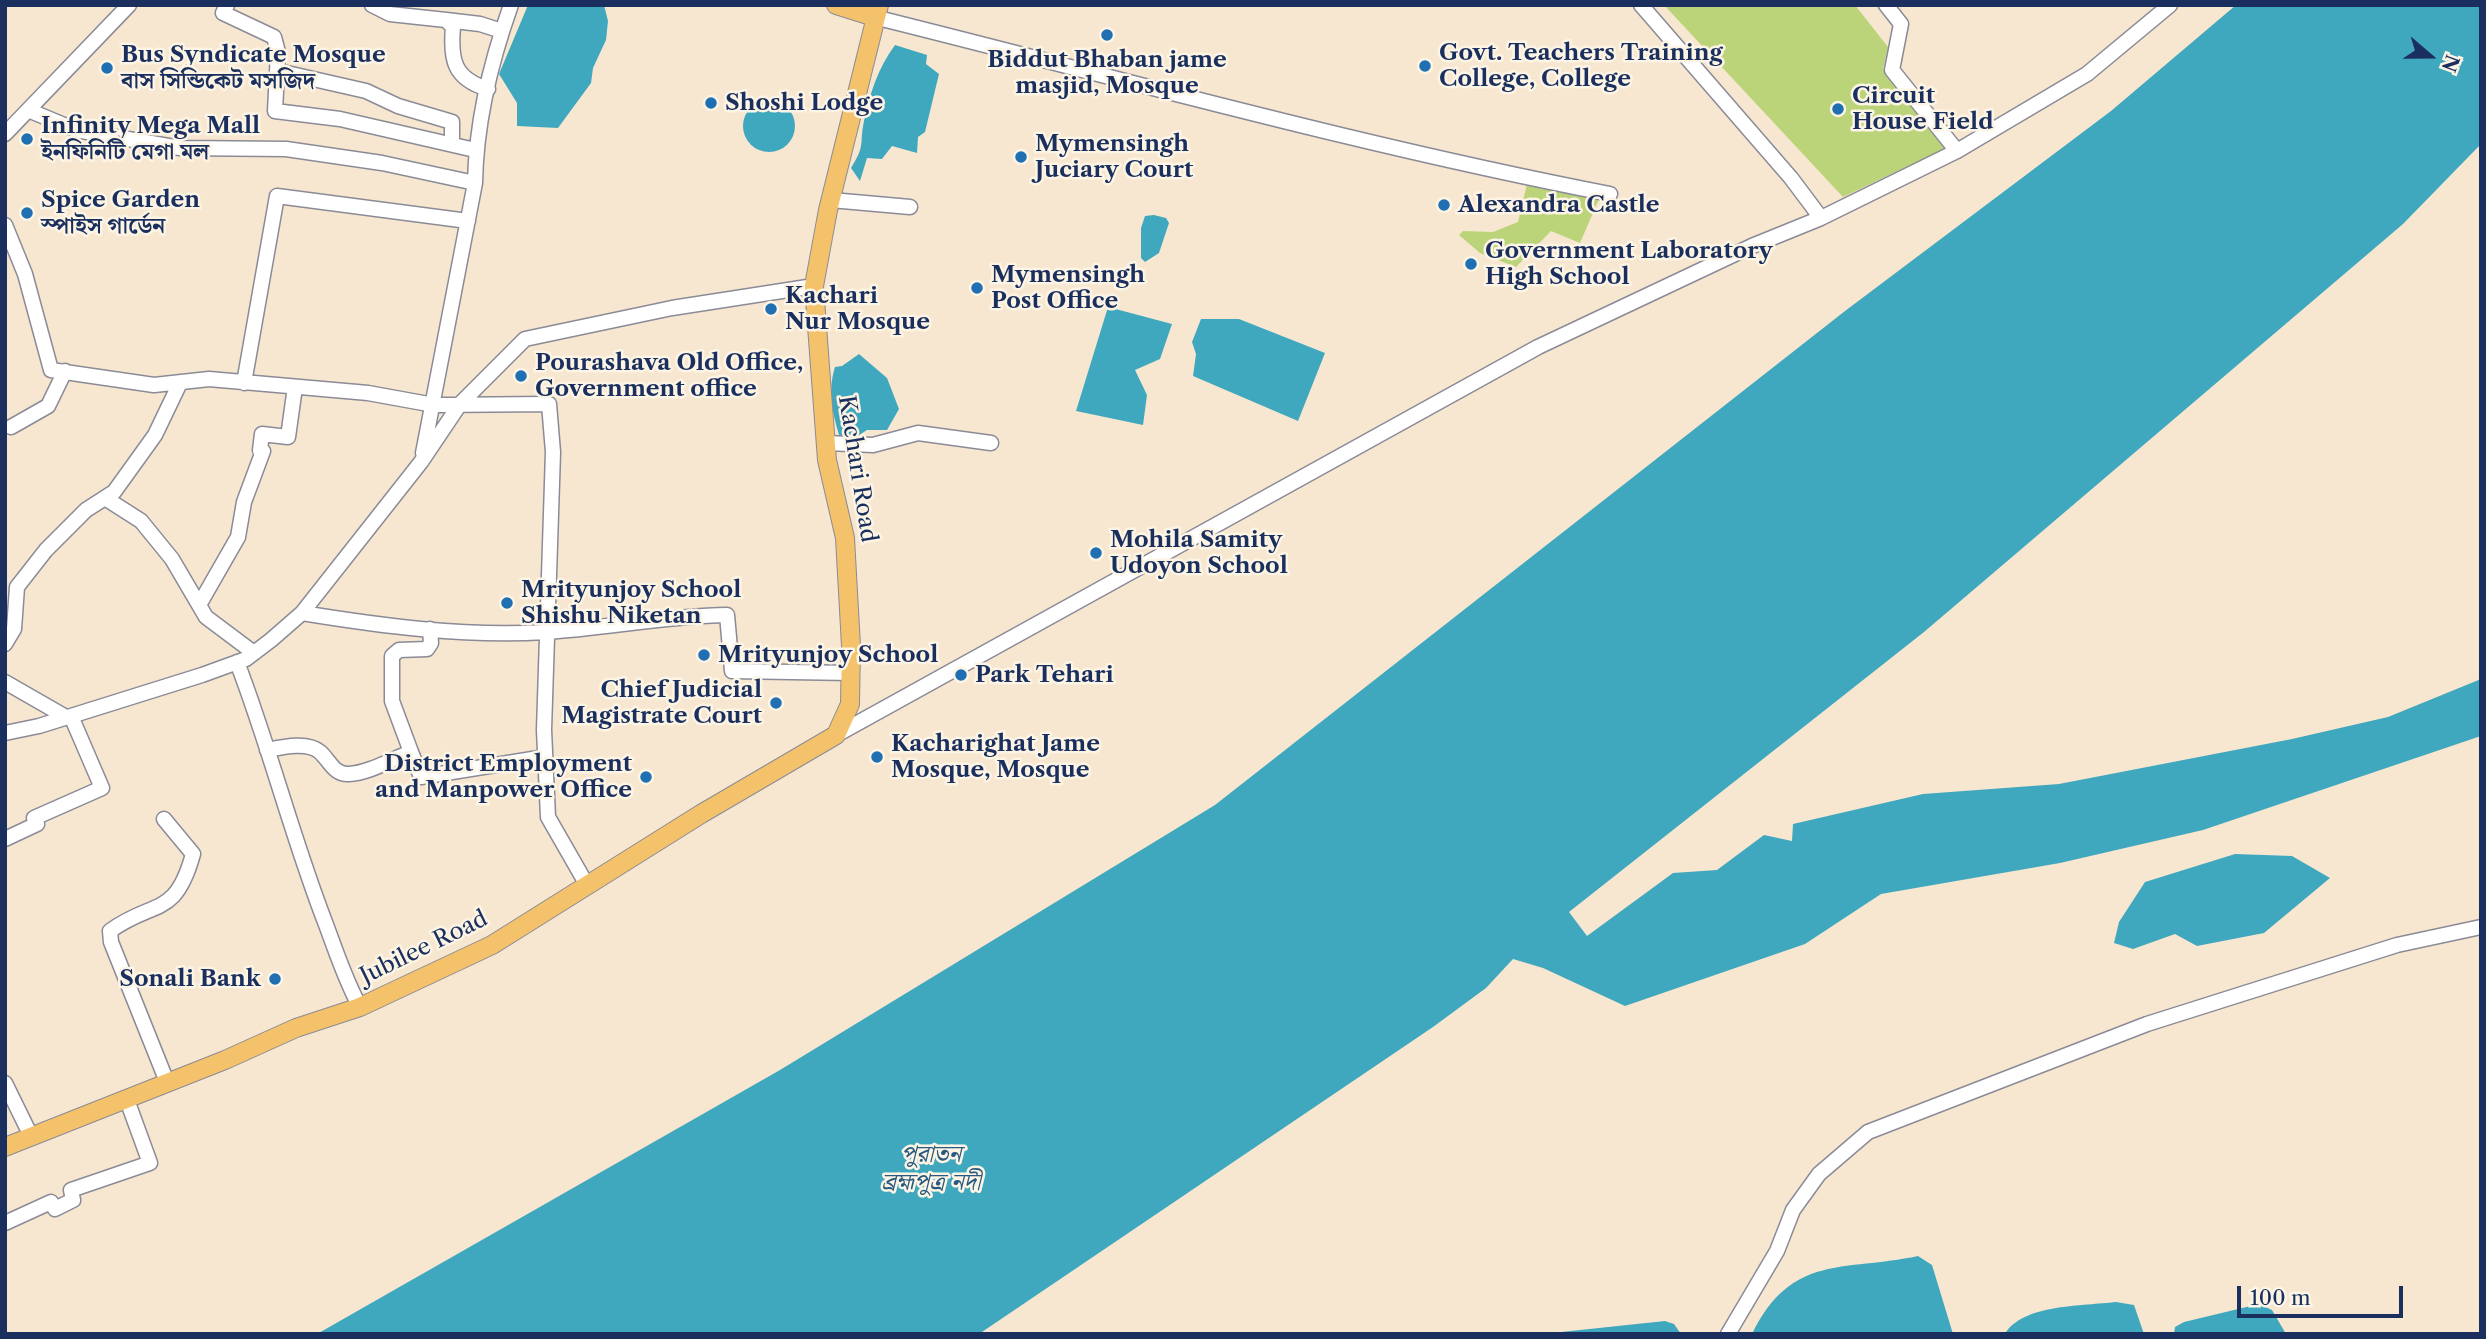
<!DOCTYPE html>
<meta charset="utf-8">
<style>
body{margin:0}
#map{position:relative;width:2486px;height:1339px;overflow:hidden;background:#f8e7d0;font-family:"Libre Caslon Text",serif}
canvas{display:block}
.frame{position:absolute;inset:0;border:7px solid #1b2f5e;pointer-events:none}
.north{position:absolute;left:2395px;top:21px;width:70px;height:70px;-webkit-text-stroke:5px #fcf5e5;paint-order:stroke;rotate:110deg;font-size:19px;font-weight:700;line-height:28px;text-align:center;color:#1b2f5e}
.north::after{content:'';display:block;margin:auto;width:24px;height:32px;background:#1b2f5e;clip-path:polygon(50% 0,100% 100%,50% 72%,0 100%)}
.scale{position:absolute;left:2237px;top:1286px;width:166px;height:32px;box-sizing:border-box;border:4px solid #1b2f5e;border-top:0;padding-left:9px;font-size:21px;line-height:24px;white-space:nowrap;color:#1b2f5e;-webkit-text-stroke:5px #fcf5e5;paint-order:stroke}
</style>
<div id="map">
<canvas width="2486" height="1339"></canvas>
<div class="frame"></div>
<div class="north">N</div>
<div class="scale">100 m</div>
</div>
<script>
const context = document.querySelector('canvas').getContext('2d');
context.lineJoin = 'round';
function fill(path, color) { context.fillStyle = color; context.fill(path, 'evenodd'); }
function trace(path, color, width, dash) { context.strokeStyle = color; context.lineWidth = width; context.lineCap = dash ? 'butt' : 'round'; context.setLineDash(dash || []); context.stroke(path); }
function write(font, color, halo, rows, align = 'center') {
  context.font = font + ' "Libre Caslon Text","Noto Serif Bengali",serif'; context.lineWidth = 5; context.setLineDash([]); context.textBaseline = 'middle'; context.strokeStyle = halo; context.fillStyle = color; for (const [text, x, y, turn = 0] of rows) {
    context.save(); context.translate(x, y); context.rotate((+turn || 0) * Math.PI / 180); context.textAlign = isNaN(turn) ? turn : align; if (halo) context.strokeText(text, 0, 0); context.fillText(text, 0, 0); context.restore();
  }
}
fill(new Path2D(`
 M1664 5H1855L1888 47 1883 69 1946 148 1843 197Z
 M1527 184 1599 199 1580 243 1551 231 1516 267 1480 253 1459 235 1463 231 1493 232 1518 222Z`), '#bbd479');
fill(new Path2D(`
 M528 5H604L608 21 606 40 593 68 591 83 558 128 517 126V103L499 74Z
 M2236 5H2481V144L2403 224 1924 632 1569 912 1587 936 1673 873 1717 870 1764 835 1792 841 1793 824 1923 794 2059 784 2292 739 2388 717 2481 679V736L2203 830 2060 863 1881 894 1805 944 1625 1006 1543 968 1513 959 1486 988 1433 1027 979 1334H317L780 1070 1215 805 1845 311 2111 111Z
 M895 45 927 55 926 64 939 74 925 132 918 137 917 153 892 146 882 159 867 158 860 181 851 168C866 144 859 145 864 121 870 93 878 68 895 45Z
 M743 126a26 26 0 1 1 52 0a26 26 0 1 1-52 0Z
 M1154 215 1166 218 1169 223 1159 253 1145 262 1141 258V228L1145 216Z
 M1108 307 1172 324 1160 359 1135 370 1147 395 1143 425 1076 411Z
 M1201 319H1239L1325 353 1298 421 1193 376 1196 354 1192 342Z
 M859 354 887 378 899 409 887 430H867L850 441H841C833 415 827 393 835 367L842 366Z
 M2235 854 2292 856 2330 878 2264 933 2197 946 2175 934 2133 949 2114 943 2119 922 2145 882Z
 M1918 1256 1932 1265 1953 1334H1752C1792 1253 1843 1272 1918 1256Z
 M2116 1302 2134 1305 2144 1334H2005C2022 1304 2084 1306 2116 1302Z
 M2259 1304 2272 1310 2286 1334H2174L2175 1327 2184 1322Z
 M1665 1321 1674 1324 1681 1334H1542Z`), '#3fa8bf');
const minor = new Path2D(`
 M227 5 223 13 274 37 278 52 275 111 340 119 475 150
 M372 5 390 14 446 20 453 27C450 60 454 79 488 89
 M1641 5 1791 178 1821 218
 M1886 5 1901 24 1892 70 1957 151
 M874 17C1119 78 1362 146 1610 194
 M446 20 480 24 502 31
 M278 71 366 91 398 106 452 122V142
 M28 110 76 130 180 148 286 149 382 163 475 183
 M5 134 129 5
 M831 200 910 207
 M5 225 25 274 51 370 154 385 209 379 368 393 434 405 549 404 553 452 544 730 548 817 587 885
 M244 383 277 196 468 221
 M11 427 48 406 65 371
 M826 443 873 445 918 433 991 443
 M423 453 475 183C476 124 491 61 511 5
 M105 498 141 521 172 559 206 617 254 653
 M199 605 238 537 244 502 263 451 260 450 262 434 288 437 295 387
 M302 613C382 626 464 637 546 632 607 628 666 616 727 615L732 671 851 673
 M5 644 14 629 17 587 46 550 86 510 114 492 155 435 179 385
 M237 662C270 748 292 837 325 922 336 951 345 980 360 1007
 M5 682 66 717
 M5 733 39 726 202 675 246 659 271 640 302 613 421 462 460 404 525 339 672 308 814 286
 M836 735 1538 347 1752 246 1821 218 1957 151 2087 74 2170 5
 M267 750C282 747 308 741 320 752 330 761 334 775 349 774 369 773 392 759 411 752L392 701V656L399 650 427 649 431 643 430 629
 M411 752 421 777 545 757
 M164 819 193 854C175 919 154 899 110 931L111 942 167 1082
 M5 839 37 824 34 818 102 788 71 716
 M5 1083 31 1136
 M5 1223 51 1202 55 1209 73 1200 71 1190 150 1163 127 1100
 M1728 1334 1777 1251 1793 1210 1819 1174 1868 1132 2147 1024 2397 945 2481 927`);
const major = new Path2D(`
 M836 5 874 17
 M5 1147 225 1060 296 1028 360 1007 492 945 701 814 836 735 850 704 851 646 845 538 827 460 814 286 828 210 879 5`);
trace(minor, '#8a8b97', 17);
trace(major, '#8a8b97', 20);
trace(minor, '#fff', 14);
trace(major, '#f3c26a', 18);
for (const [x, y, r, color] of [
 [1107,35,7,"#1f6fb2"],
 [1425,66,7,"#1f6fb2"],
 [107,68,7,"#1f6fb2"],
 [711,103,7,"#1f6fb2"],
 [1838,109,7,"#1f6fb2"],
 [27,139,7,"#1f6fb2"],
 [1021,157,7,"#1f6fb2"],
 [1444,205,7,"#1f6fb2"],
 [27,213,7,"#1f6fb2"],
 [1471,264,7,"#1f6fb2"],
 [977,288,7,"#1f6fb2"],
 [771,309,7,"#1f6fb2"],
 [521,376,7,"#1f6fb2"],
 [1096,553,7,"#1f6fb2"],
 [507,603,7,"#1f6fb2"],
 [704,655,7,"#1f6fb2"],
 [961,675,7,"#1f6fb2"],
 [776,703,7,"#1f6fb2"],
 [877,757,7,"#1f6fb2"],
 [646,777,7,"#1f6fb2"],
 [275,979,7,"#1f6fb2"]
]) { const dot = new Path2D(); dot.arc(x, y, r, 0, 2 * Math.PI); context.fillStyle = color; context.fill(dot); trace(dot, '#fcf5e5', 2.5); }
write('bold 23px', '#1b2f5e', '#fcf5e5', [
 ["Govt. Teachers Training",1439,53],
 ["College, College",1439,79],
 ["Bus Syndicate Mosque",121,55],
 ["বাস সিন্ডিকেট মসজিদ",121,81],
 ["Biddut Bhaban jame",1107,60,"center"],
 ["masjid, Mosque",1107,86,"center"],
 ["Circuit",1852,96],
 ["House Field",1852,122],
 ["Shoshi Lodge",725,103],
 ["Infinity Mega Mall",41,126],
 ["ইনফিনিটি মেগা মল",41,152],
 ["Mymensingh",1035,144],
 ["Juciary Court",1035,170],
 ["Spice Garden",41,200],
 ["স্পাইস গার্ডেন",41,226],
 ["Alexandra Castle",1458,205],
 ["Government Laboratory",1485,251],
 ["High School",1485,277],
 ["Mymensingh",991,275],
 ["Post Office",991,301],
 ["Kachari",785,296],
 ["Nur Mosque",785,322],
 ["Pourashava Old Office,",535,363],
 ["Government office",535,389],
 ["Mohila Samity",1110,540],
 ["Udoyon School",1110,566],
 ["Mrityunjoy School",521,590],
 ["Shishu Niketan",521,616],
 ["Mrityunjoy School",718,655],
 ["Park Tehari",975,675],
 ["Chief Judicial",762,690,"right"],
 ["Magistrate Court",762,716,"right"],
 ["Kacharighat Jame",891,744],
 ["Mosque, Mosque",891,770],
 ["District Employment",632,764,"right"],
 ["and Manpower Office",632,790,"right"],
 ["Sonali Bank",261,979,"right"]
], 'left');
write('23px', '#1b2f5e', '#fcf5e5', [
 ["Kachari Road",857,469,81],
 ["Jubilee Road",424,948,-26]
]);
write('italic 24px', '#285980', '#fcf5e5', [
 ["পুরাতন",931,1155],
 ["ব্রহ্মপুত্র নদী",931,1183]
]);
</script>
